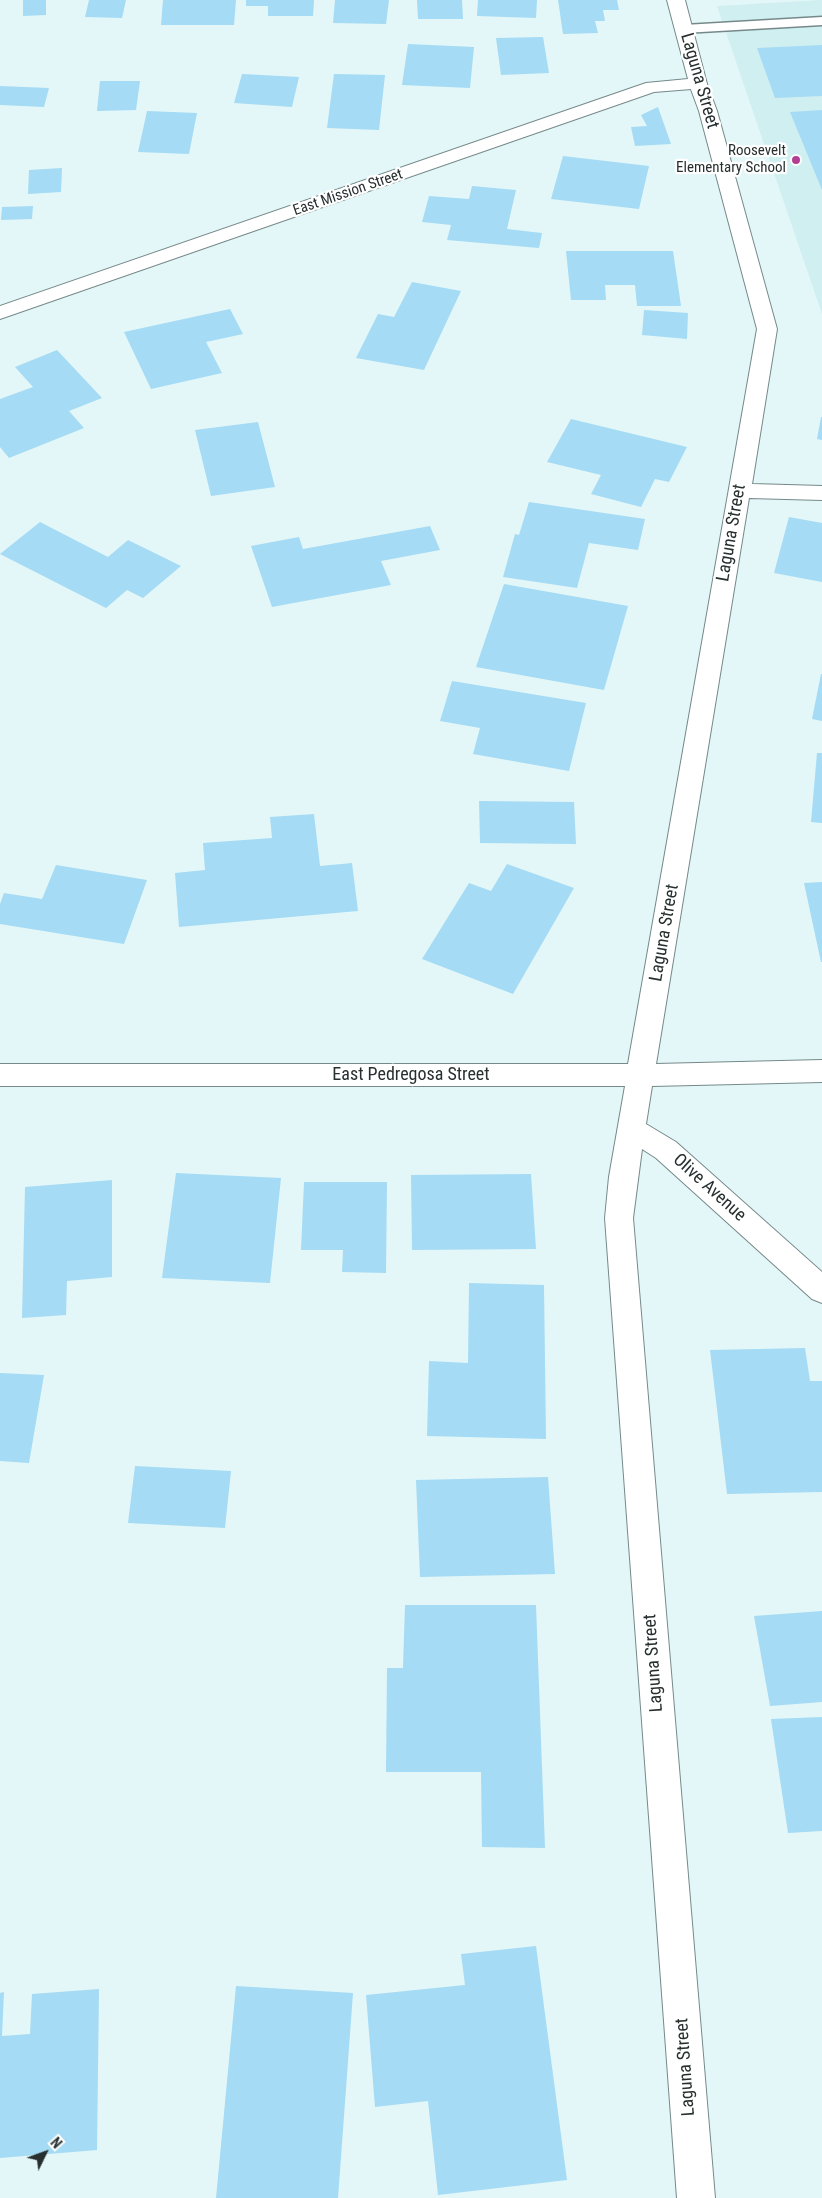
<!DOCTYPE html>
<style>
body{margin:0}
#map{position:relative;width:822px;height:2198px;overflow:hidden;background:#e3f7f8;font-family:"Roboto Condensed",sans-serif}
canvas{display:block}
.north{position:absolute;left:20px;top:2128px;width:50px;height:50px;-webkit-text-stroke:4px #fff;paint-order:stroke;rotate:48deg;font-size:14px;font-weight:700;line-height:20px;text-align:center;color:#272f2f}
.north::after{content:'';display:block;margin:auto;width:18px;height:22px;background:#272f2f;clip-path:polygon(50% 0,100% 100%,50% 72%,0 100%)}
</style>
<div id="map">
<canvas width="822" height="2198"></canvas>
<div class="north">N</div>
</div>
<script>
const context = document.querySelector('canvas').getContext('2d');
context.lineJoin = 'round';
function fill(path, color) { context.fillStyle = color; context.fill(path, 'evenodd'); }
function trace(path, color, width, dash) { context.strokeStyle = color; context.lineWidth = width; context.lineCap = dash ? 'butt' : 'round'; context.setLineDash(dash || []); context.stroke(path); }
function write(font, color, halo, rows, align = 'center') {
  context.font = font + ' "Roboto Condensed",sans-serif'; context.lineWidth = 4.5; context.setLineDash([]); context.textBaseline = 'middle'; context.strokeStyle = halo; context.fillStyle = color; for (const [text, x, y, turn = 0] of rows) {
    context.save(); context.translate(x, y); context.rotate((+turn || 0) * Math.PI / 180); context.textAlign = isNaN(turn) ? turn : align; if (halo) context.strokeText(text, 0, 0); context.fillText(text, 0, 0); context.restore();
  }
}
fill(new Path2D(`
 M822 0V314L717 6Z`), '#d0eff0');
fill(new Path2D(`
 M23 0H46V15L23 16Z
 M89 0H126L122 18 85 17Z
 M163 0H236L234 25H161Z
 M246 0H314L313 16H268V6H246Z
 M335 0H389L386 24 333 23Z
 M417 0H462L463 19H418Z
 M478 0H537L536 18 477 16Z
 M558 0H617L619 10H603L605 21H595L598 33 563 34Z
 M543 37 549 73 501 75 496 38Z
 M408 44 474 47 470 88 402 85Z
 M822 45V96L775 98 757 48Z
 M242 74 299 77 292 107 234 103Z
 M334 74 385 75 379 130 327 128Z
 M100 81H140L136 110 97 111Z
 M0 86 49 88 44 107 0 105Z
 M658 107 671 144 635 146 631 127 647 126 641 115Z
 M822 110V190L790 112Z
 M147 111 197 113 189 154 138 152Z
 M563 156 649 166 639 209 551 199Z
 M62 168 61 192 28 194 29 170Z
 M472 186 516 190 507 229 542 233 539 248 447 240 451 225 422 222 429 196 469 199Z
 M33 206 32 219 1 220 2 207Z
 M566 251H673L681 306H637L635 285H605L606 300H571Z
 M412 282 461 291 424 370 356 358 378 314 394 317Z
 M230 309 243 334 206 342 222 373 151 389 124 332Z
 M644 310 688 313 687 339 642 335Z
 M57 350 102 398 69 411 84 428 9 458 0 447V399L33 387 15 367Z
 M821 417H822V440L817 439Z
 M571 419 687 447 669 482 655 479 641 507 591 494 601 475 547 462Z
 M258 422 275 487 211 496 195 430Z
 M529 502 645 519 638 550 589 543 577 588 503 577 515 534 519 535Z
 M789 517 822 523V582L774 573Z
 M40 522 108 557 128 540 181 566 143 598 127 590 106 608 0 554Z
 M430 526 440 550 381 561 391 585 272 607 251 546 299 537 303 549Z
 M504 584 628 606 604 690 476 667Z
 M821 674H822V721L812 719Z
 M452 681 586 703 569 771 473 754 480 728 440 721Z
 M817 753H822V823L811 822Z
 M479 801 574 802 576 844 480 843Z
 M314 814 320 866 352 863 358 911 179 927 175 873 205 870 203 843 272 838 270 817Z
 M507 864 574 888 513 994 422 959 469 883 491 891Z
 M56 865 147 880 124 944 0 924V904L4 893 42 899Z
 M822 882V962H821L804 883Z
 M176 1173 281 1178 270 1283 162 1278Z
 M531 1174 536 1249 412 1250 411 1175Z
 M112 1180V1277L67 1281 66 1315 22 1318 25 1187Z
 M304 1182H387L386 1273 342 1272 343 1250H301Z
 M469 1283 544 1285 546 1439 427 1436 429 1361 468 1363Z
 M805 1348 810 1381H822V1492L727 1494 710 1350Z
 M0 1373 44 1375 29 1463 0 1461Z
 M135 1466 231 1471 225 1528 128 1523Z
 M548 1477 555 1574 420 1577 416 1480Z
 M405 1605H536L545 1848 482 1847 481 1772H386L387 1668H403Z
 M822 1611V1702L770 1706 754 1616Z
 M822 1717V1831L788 1833 771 1719Z
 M536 1946 567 2180 438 2195 428 2101 375 2107 366 1995 465 1985 461 1954Z
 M236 1986 353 1993 338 2198H216Z
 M99 1989 97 2150 0 2158V1993L4 1992 2 2036 30 2034 32 1994Z`), '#a5dbf4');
const service = new Path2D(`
 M822 17V25L684 33 677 29 684 25Z`);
const minor = new Path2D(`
 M698 79 704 80 707 84 717 111 777 329 752 484 822 486V500L749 498 656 1064 822 1060V1082L652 1086 646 1124 676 1142 822 1272V1303L812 1299 656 1158 642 1149 633 1218 715 2198H677L605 1218 609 1177 625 1086H0V1064H628L757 329 699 111 689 84 692 80Z`);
const tertiary = new Path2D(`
 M667 0H685L707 84 704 88 654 92 0 319V306L646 83 688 79Z`);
trace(service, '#76898a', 3);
trace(minor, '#76898a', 2);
trace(tertiary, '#76898a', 2);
fill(service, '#fff');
fill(minor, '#fff');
fill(tertiary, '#fff');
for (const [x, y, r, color] of [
 [796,160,5,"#b43e94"]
]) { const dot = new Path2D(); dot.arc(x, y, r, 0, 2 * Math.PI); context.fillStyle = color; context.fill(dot); trace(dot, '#fff', 2); }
write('15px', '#272f2f', '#fff', [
 ["Roosevelt",786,151],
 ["Elementary School",786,168]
], 'right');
write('15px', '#272f2f', '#fff', [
 ["East Mission Street",348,193,-19]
]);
write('18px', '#272f2f', '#fff', [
 ["Laguna Street",699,81,74],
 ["Laguna Street",732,533,-80],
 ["Laguna Street",665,933,-80],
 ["East Pedregosa Street",411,1075],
 ["Olive Avenue",709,1188,42],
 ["Laguna Street",654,1663,-94],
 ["Laguna Street",686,2067,-94]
]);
</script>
